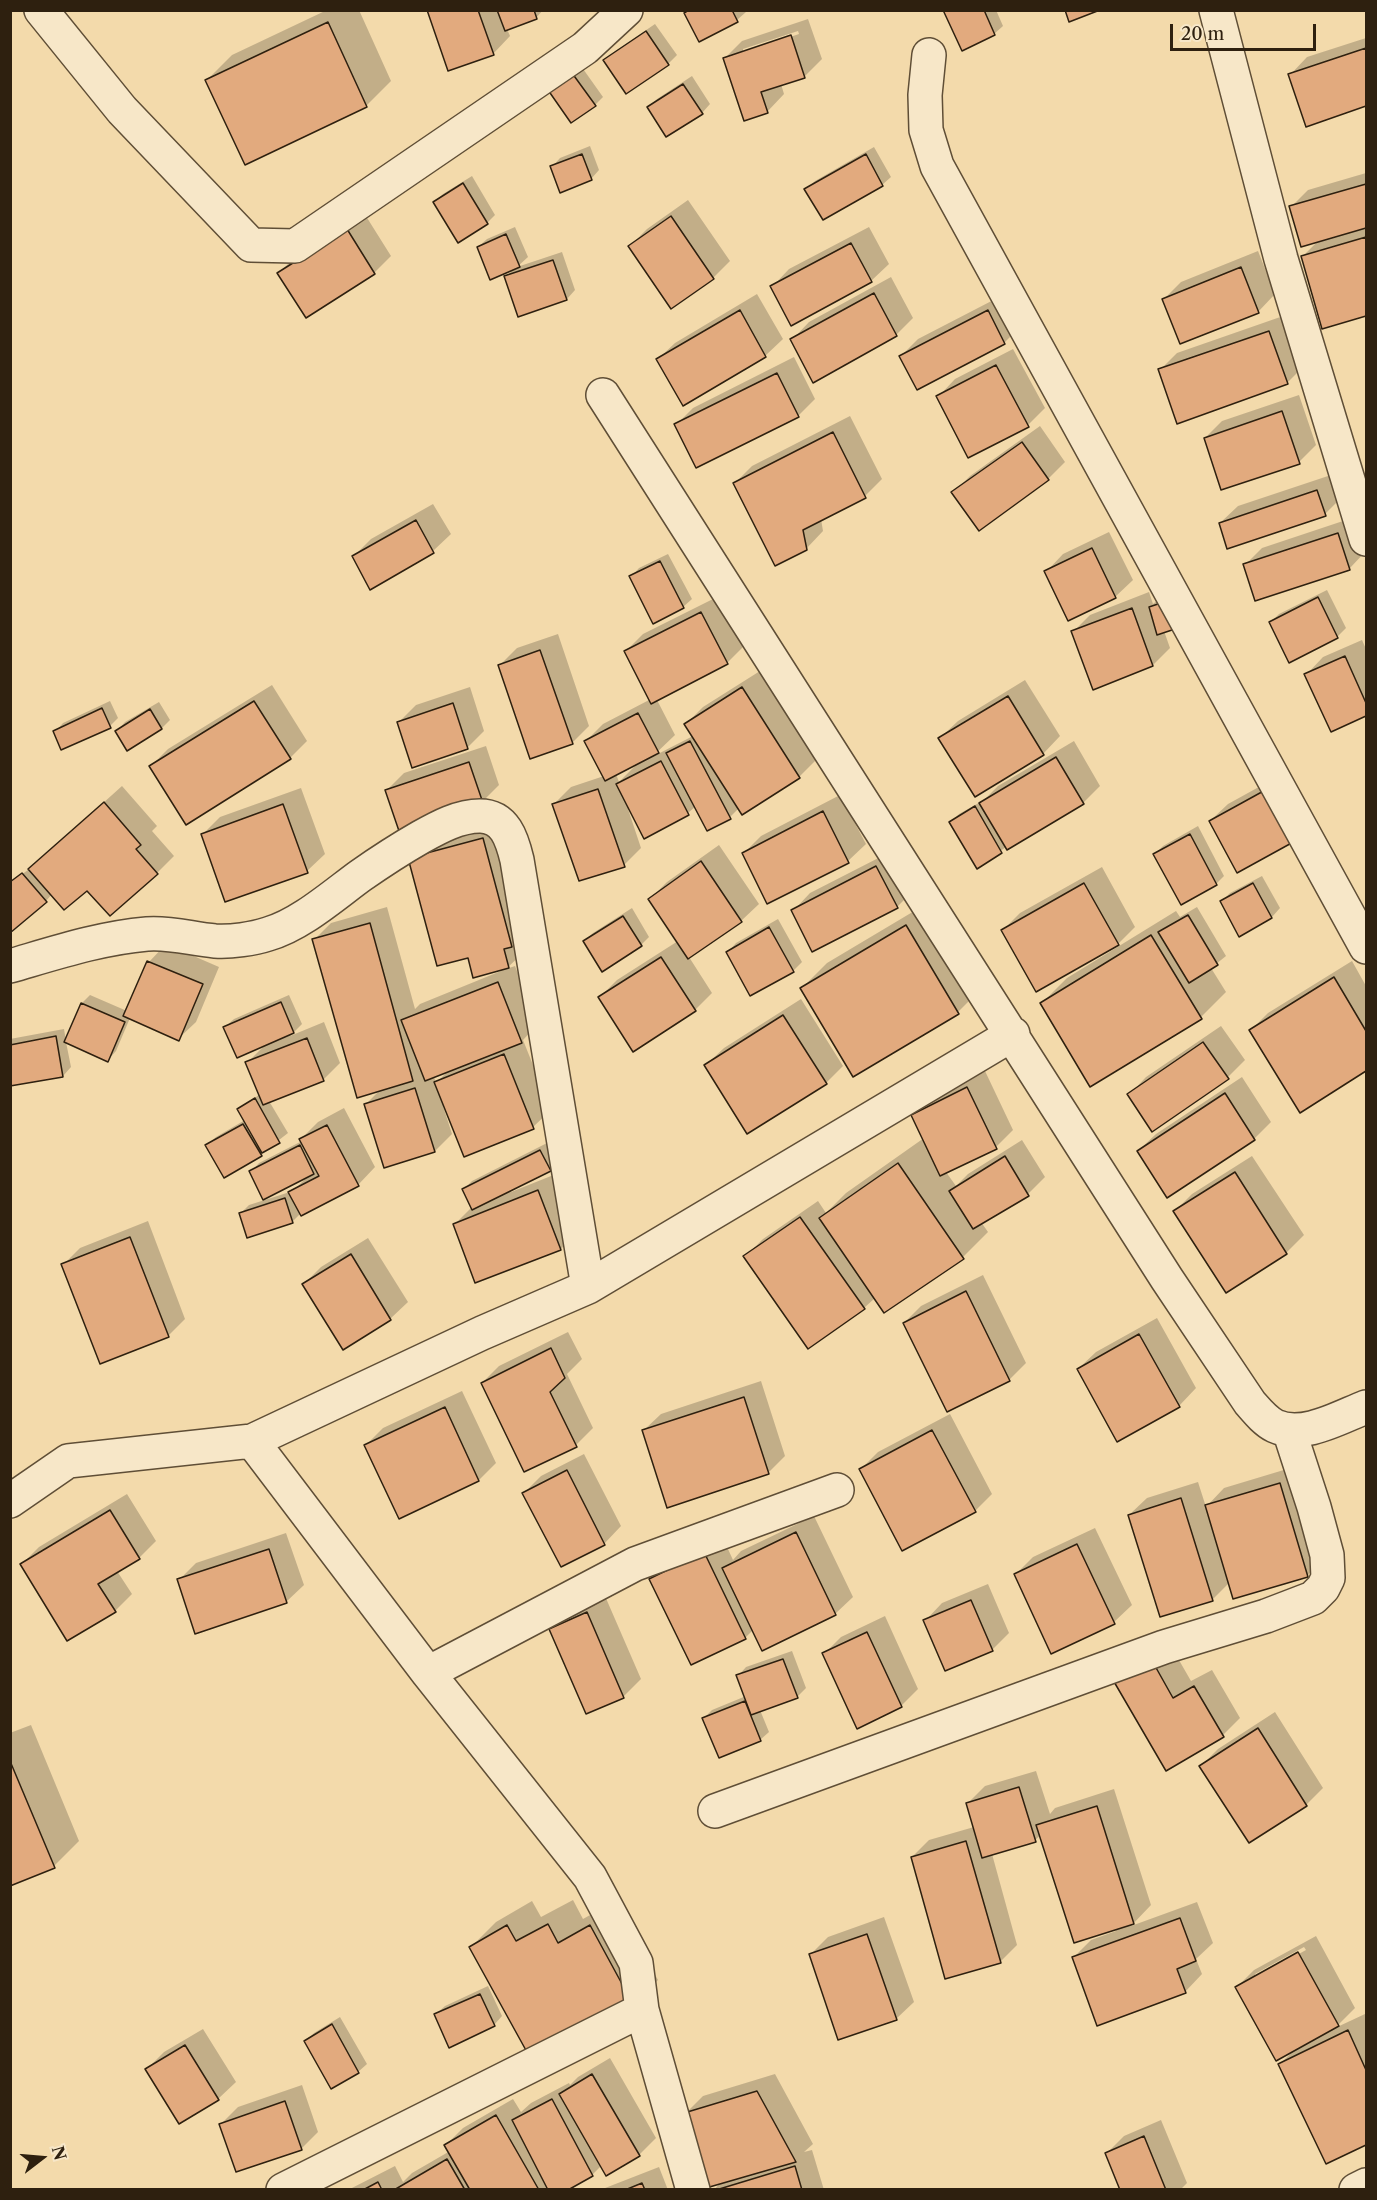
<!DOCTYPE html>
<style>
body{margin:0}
#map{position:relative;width:1377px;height:2200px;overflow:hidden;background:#f3daab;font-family:"Libre Caslon Text",serif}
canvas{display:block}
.frame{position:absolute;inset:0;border:12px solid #2e200f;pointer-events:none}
.north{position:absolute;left:12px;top:2128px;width:60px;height:60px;-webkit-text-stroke:4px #f7e7c8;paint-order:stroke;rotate:74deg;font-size:16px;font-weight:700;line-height:24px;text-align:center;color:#2e200f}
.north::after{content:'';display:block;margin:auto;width:21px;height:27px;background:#2e200f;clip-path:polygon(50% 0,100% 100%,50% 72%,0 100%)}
.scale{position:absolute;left:1170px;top:24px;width:146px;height:27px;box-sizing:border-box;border:3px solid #2e200f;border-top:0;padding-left:8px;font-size:18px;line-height:21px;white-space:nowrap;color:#2e200f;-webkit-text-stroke:4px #f7e7c8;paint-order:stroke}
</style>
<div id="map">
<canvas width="1377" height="2200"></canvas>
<div class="frame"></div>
<div class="north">N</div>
<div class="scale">20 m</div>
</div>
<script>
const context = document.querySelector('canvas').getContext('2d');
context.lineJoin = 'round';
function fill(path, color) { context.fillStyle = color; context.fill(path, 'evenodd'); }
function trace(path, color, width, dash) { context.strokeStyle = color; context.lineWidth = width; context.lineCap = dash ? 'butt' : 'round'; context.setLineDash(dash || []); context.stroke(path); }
fill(new Path2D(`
 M327 10H359L391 81 366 106 207 80 232 55Z
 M428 10H543L536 18 507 29 510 36 493 54Z
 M688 10H745L746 12 737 20Z
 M945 10H996L1003 26 994 34Z
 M808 19 822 59 805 76 781 84 784 94 767 112 725 58 742 41ZM798 31 799 34 743 53V49Z
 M655 24 677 55 668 64 626 92 605 61 614 52Z
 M1366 38V105L1307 125 1290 75 1307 57Z
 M581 66 603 97 595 105 550 90Z
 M692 76 710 104 702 113 649 107 657 99Z
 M590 146 599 170 591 179 552 167 560 158Z
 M874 147 891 177 882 185 806 189 815 181Z
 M1366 173V315L1323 327 1303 256 1318 241 1291 207 1308 190Z
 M472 176 495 215 487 223 435 202 443 194Z
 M688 200 730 261 713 278 630 246 647 229Z
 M364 213 391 256 374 273H279L296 256Z
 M515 227 528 257 517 267 562 252 575 290 567 299 506 277 515 267 478 247 487 239Z
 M869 227 889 264 871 281 772 287 789 269Z
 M1258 251 1275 294 1258 312 1164 299 1181 282Z
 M891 277 913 318 896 335 792 340 809 322Z
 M757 294 783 339 765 356 684 404 657 360 675 343Z
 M1005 294 1021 326 1004 343 901 356 918 339Z
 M1286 315 1304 366 1287 383 1160 370 1177 353Z
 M1013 349 1045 408 1028 425 938 397 955 379Z
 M794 357 815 399 798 416 676 425 693 408Z
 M1299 395 1316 445 1299 462 1205 438 1222 421Z
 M850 416 882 479 865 496 821 519 823 531 806 549 735 483 752 466Z
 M1040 426 1065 462 1048 479 953 493 970 476Z
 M1334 474 1342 497 1325 514 1220 523 1238 506Z
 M433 504 451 534 433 551 370 588 353 557 371 539Z
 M1355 517 1366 551 1350 568 1256 599 1245 565 1262 548Z
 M1109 532 1133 580 1115 597 1046 572 1063 554Z
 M668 554 692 599 683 607 631 577 639 568Z
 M1327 590 1346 628 1337 637 1271 622 1279 614Z
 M1149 592 1153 604 1159 599 1164 631 1170 648 1153 665 1073 632 1090 615Z
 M719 596 744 646 727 663 657 700 675 735 652 757 693 736 686 724 703 707 760 671 816 760 799 777 739 808 730 817 708 829 696 806 688 813 628 809 641 848 624 865 554 804 571 787 604 776 586 741 603 724 651 699 626 651 643 634ZM639 762 619 782 616 774Z
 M558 634 589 726 572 743 499 666 517 648Z
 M1362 640 1366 649V714L1331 730 1306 675 1323 657Z
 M1025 680 1060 736 1043 754 940 738 958 721Z
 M272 685 307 741 290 758 151 766 168 749Z
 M470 687 484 731 467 748 399 722 416 705Z
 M110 701 118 718 110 726 55 732 63 723Z
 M159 702 170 720 162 728 117 731 125 722Z
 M1074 741 1100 786 1083 803 1006 847 977 867 951 822 959 814 984 800 998 786Z
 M486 746 499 785 482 802 387 790 404 773Z
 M1286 772 1313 821H1210L1228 804Z
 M122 786 157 826 152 831 174 856 157 873 87 889 52 894 46 901 10 883 32 867Z
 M301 788 325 854 307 871 226 900 203 834 220 817Z
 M840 795 866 844 848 861 768 902 744 853 761 836Z
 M500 822 526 950 506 969 515 966 538 1024 523 1040 551 1110 533 1127 446 1106H443L452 1134 435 1151 366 1104 381 1089 314 940 331 923 387 907 415 1009 420 1004 501 971V969L469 957 410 859 427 842ZM448 1071 436 1083 434 1077Z
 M1198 826 1224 876 1216 884 1155 854 1163 846Z
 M719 845 759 904 741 921 689 957 712 993 695 1010 600 997 617 980 678 941 650 899 667 882Z
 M894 850 914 890 897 907 793 911 810 893Z
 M1102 867 1135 927 1115 947 1003 930 1020 913Z
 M1262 876 1280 908 1272 917 1240 935 1222 901 1230 893Z
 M931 901 983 987 958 1012 802 988 827 963Z
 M1197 907 1226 956 1211 968 1226 992 1201 1017 1042 1003 1067 978 1176 911 1180 917Z
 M632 908 649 937 641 945 584 941 593 933Z
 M778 919 802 962 793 971 751 994 728 952 736 943Z
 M166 944 219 967 196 1022 178 1039 130 1018 116 1051 108 1060 66 1042 71 1067 63 1076 10 1085V1039L64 1029 66 1041 82 1003 90 995 127 1011 149 962Z
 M1352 961 1366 986V1069L1300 1111 1251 1030 1268 1013Z
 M289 995 302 1024 290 1036 324 1022 340 1063 323 1080 269 1101 288 1133 261 1154 207 1145 216 1137 245 1120 239 1110 260 1094 247 1063 266 1044 225 1027 234 1019Z
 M801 999 843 1066 826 1083 706 1065 724 1048Z
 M1221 1026 1245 1060 1228 1077 1152 1130 1129 1095 1146 1077Z
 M985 1071 1013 1130 996 1147 946 1172 956 1186 968 1174 1022 1140 1045 1177 1028 1194 981 1222 988 1232 963 1257 875 1298 864 1308 745 1257 763 1239 818 1201 826 1213 846 1193 924 1138 912 1115 930 1098Z
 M1242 1077 1271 1122 1254 1139 1138 1151 1156 1134Z
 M344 1108 375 1167 358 1185 301 1213 292 1222 241 1213 249 1205 293 1191 306 1178 251 1172 259 1163 302 1141 301 1139 318 1122Z
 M549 1142 559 1161 550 1170 510 1190 511 1192 556 1174 578 1231 561 1249 476 1281 454 1225 472 1207 464 1189 472 1181Z
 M1252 1156 1304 1235 1287 1252 1226 1291 1175 1211 1192 1194Z
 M148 1221 185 1319 168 1336 63 1265 80 1248Z
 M368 1238 408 1302 390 1319 304 1284 321 1267Z
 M983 1275 1026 1363 1009 1380 904 1323 921 1306Z
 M1157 1318 1196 1388 1179 1406 1078 1369 1096 1352Z
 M568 1332 582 1359 567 1374 593 1428 576 1445 482 1383 499 1366Z
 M761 1381 785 1456 768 1473 643 1431 661 1414Z
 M462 1391 496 1463 479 1480 400 1517 366 1445 383 1428Z
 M950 1414 992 1494 975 1511 861 1469 878 1452Z
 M584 1454 621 1526 604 1544 524 1493 541 1476Z
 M1297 1466 1324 1558 1307 1576 1230 1582 1212 1600 1129 1515 1147 1498 1198 1482 1206 1507 1224 1488Z
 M127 1494 156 1541 139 1558 117 1571 132 1594 115 1611 22 1564 39 1547Z
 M814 1516 853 1597 835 1614 753 1630 745 1638 651 1579 668 1562 722 1536 733 1560 741 1551Z
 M1095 1528 1132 1605 1114 1622 1052 1652 1016 1574 1033 1557Z
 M286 1533 304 1585 286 1602 179 1580 196 1563Z
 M988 1584 1009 1633 992 1650 925 1621 942 1603Z
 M605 1596 641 1679 624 1696 586 1712 550 1629 567 1612Z
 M885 1616 918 1689 901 1706 824 1654 841 1637Z
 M1168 1641 1191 1681 1212 1670 1240 1718 1223 1735 1115 1680Z
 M792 1651 806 1688 797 1697 760 1710 769 1732 760 1740 704 1718 712 1710 746 1696 738 1676 746 1667Z
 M1275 1712 1323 1788 1306 1805 1201 1766 1218 1749Z
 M31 1725 79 1841 54 1866 10 1884V1733Z
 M1036 1771 1050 1814 1055 1808 1114 1789 1151 1905 1131 1926 1197 1902 1213 1943 1196 1959 1202 1974 1185 1992 1074 1957 1091 1940 1116 1931 1041 1835 1035 1840 992 1854 1017 1945 1000 1962 912 1857 929 1840 974 1827 967 1804 985 1786Z
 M573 1900 583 1919 615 1901 658 1980 633 2005 471 1947 496 1922 532 1901 541 1917Z
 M884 1917 914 2002 896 2019 811 1954 828 1937Z
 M1316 1936 1355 2008 1335 2028 1365 2014 1366 2017V2143L1326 2162 1280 2064 1294 2050 1237 1987 1254 1970ZM1304 1947 1306 1950 1255 1978V1974Z
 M488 1986 502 2016 494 2025 436 2014 445 2006Z
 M340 2017 367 2064 358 2072 306 2041 314 2033Z
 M203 2029 236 2082 218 2099 180 2122 147 2069 164 2052Z
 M610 2058 656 2138 639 2155 602 2165 592 2175 565 2190H348L395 2166 403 2182 412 2173 450 2151 446 2145 463 2128 513 2099 521 2112 531 2103 569 2083 570 2085 578 2077Z
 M775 2074 813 2144 804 2152 812 2150 824 2190H714L721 2182 686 2113 703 2096Z
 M302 2085 318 2132 301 2149 221 2124 238 2107Z
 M1161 2120 1187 2183 1180 2190H1122L1107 2153 1124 2136Z
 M659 2167 668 2190H600Z`), '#0003');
const building = new Path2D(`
 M427 10H478L494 55 448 71Z
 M497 10H534L537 19 505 31Z
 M689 10H732L738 22 699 42 684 13Z
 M943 10H984L995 35 962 51Z
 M1065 10H1100L1069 22Z
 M328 22 367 107 245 165 205 80Z
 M646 31 669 65 626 94 603 60Z
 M791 35 805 78 761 92 768 113 744 121 723 58Z
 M1366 48V106L1306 127 1288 74Z
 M572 73 596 106 571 123 548 90Z
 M683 84 703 114 666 137 647 107Z
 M582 154 592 180 560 193 550 166Z
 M866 154 883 186 823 220 804 189Z
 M463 183 488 224 458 243 433 202Z
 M1366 184V228L1301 247 1289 206Z
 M671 216 714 279 671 309 628 246Z
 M347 229 375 274 306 318 277 273Z
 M506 234 520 267 490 280 477 247Z
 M1366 237V316L1322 329 1301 256Z
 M851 243 872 282 791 326 770 286Z
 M553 260 567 300 518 317 504 276Z
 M1241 267 1259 313 1180 344 1162 299Z
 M874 293 897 336 813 383 790 339Z
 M740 310 766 357 683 406 656 359Z
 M988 310 1005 344 917 390 899 356Z
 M1269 331 1288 384 1177 424 1158 369Z
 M996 365 1029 427 968 458 936 396Z
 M777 373 799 417 696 468 674 424Z
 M1282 411 1300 464 1221 490 1204 438Z
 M833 432 866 498 803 530 807 550 775 566 733 483Z
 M1022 442 1049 480 979 531 951 492Z
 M1317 490 1326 516 1227 549 1219 523Z
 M416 520 434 553 370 590 352 556Z
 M1338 533 1350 570 1255 601 1243 564Z
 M1092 548 1116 598 1068 621 1044 571Z
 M660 561 684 608 653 624 629 576Z
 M1318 597 1338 638 1289 663 1269 622Z
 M1170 600 1178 628 1157 635 1149 607Z
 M1132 608 1153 666 1093 690 1071 631Z
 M701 612 728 664 651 704 624 651Z
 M540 650 573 744 530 759 498 665Z
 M1345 656 1366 703V716L1331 732 1304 674Z
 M742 687 800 778 742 815 684 724Z
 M1008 696 1044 755 975 797 938 738Z
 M254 701 291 759 186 825 149 766Z
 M453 703 468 749 412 768 397 722Z
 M102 708 111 728 61 750 53 731Z
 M150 709 162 729 127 751 115 731Z
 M638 713 659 753 605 781 584 741Z
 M690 741 731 819 707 831 666 753Z
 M1056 757 1084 804 1007 850 979 803Z
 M661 761 689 815 644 839 616 784Z
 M469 762 483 803 399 831 385 790Z
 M1269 788 1297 840 1237 873 1209 821Z
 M598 789 625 867 579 881 552 804Z
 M104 802 141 845 136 849 158 874 110 916 87 891 64 910 28 869Z
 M283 804 308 873 225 902 201 834Z
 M975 806 1002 853 977 869 949 822Z
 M823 811 849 863 767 904 742 853Z
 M1190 834 1217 885 1181 905 1153 854Z
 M483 838 512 947 504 949 509 968 473 978 468 958 437 966 408 858Z
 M701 861 742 922 688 959 648 899Z
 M876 866 898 908 812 952 791 910Z
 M22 873 47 902 10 933V882Z
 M1084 883 1119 945 1036 992 1001 930Z
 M1253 883 1272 918 1239 937 1220 901Z
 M1188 915 1218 965 1189 983 1158 932Z
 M623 916 642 946 602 972 583 941Z
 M370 923 413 1081 357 1098 312 939Z
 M906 925 959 1014 853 1077 800 988Z
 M769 927 794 972 750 996 726 952Z
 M1151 935 1202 1019 1090 1087 1040 1003Z
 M661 957 696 1011 633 1052 598 997Z
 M147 961 203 984 179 1041 123 1016Z
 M1334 977 1366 1031V1071L1300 1113 1249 1030Z
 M498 982 522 1043 425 1081 401 1020Z
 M281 1002 294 1033 237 1058 223 1027Z
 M81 1003 125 1022 108 1062 64 1042Z
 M783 1015 827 1084 747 1134 704 1065Z
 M56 1036 63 1077 10 1086V1045Z
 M307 1038 324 1081 263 1105 245 1062Z
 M1203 1042 1229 1079 1152 1132 1127 1094Z
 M504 1054 534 1129 464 1157 434 1082Z
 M967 1087 997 1149 940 1176 911 1115Z
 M415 1088 435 1152 384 1168 364 1104Z
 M1225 1093 1255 1140 1167 1198 1137 1151Z
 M255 1098 280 1143 262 1153 237 1109Z
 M243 1124 262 1156 224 1178 205 1145Z
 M327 1125 359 1186 301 1216 288 1192 319 1176 299 1139Z
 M300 1145 314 1174 263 1200 249 1171Z
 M540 1150 551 1171 472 1210 462 1189Z
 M1005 1156 1029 1196 973 1229 949 1191Z
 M898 1163 964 1259 884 1313 819 1218Z
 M1235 1172 1287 1254 1226 1293 1173 1211Z
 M538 1190 561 1250 475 1283 453 1224Z
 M285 1198 293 1223 247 1238 239 1213Z
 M800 1217 865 1309 808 1349 743 1256Z
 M130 1237 169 1337 100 1364 61 1264Z
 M351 1254 391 1320 343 1350 302 1284Z
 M966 1291 1010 1381 947 1412 903 1323Z
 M1139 1334 1180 1407 1117 1442 1077 1369Z
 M551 1348 565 1378 550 1392 577 1447 524 1472 481 1383Z
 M744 1397 769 1474 667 1508 642 1430Z
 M445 1407 479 1481 399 1519 364 1445Z
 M932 1430 976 1512 902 1551 859 1469Z
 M567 1470 605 1545 561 1567 522 1493Z
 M1280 1483 1308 1577 1233 1599 1205 1505Z
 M1181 1498 1213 1601 1160 1617 1128 1515Z
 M110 1510 140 1559 98 1584 116 1612 67 1641 20 1564Z
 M796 1532 836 1615 762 1651 722 1568Z
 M1077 1544 1115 1624 1051 1654 1014 1574Z
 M269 1549 287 1603 195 1634 177 1579Z
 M704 1552 746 1639 691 1665 649 1579Z
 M971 1600 993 1651 945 1671 923 1620Z
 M587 1612 624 1698 586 1714 549 1629Z
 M867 1632 902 1707 857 1729 822 1653Z
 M1150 1657 1173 1698 1194 1686 1224 1737 1166 1771 1113 1680Z
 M783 1659 798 1698 751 1715 736 1675Z
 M745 1701 761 1741 719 1758 702 1718Z
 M1258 1728 1307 1806 1249 1843 1199 1766Z
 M10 1761 55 1868 10 1886Z
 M1019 1787 1036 1842 982 1858 966 1803Z
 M1097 1806 1134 1924 1074 1943 1036 1825Z
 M966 1841 1001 1963 945 1979 911 1857Z
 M1180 1918 1196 1961 1177 1969 1186 1993 1097 2026 1072 1957Z
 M548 1924 558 1943 590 1925 634 2006 533 2063 469 1947 507 1925 516 1941Z
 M867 1934 897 2020 838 2040 809 1954Z
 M1298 1952 1339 2026 1276 2061 1235 1987Z
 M480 1994 495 2026 449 2048 434 2014Z
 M332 2024 359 2073 331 2089 304 2041Z
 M1348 2030 1366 2070V2145L1326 2164 1278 2064Z
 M185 2045 219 2100 179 2124 145 2069Z
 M592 2074 640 2156 606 2176 559 2094Z
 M757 2091 796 2162 706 2188 684 2113Z
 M552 2099 593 2176 568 2190H548L512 2120Z
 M285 2101 302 2150 236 2172 219 2124Z
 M496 2115 539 2190H470L444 2145Z
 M1144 2136 1166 2190H1120L1105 2153Z
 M447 2159 465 2190H394Z
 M795 2166 802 2190H716Z
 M378 2182 382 2190H363Z
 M642 2183 645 2190H625Z`);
fill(building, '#e2aa7e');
trace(building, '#2e200f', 1.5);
const street = new Path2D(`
 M41 10 122 110 251 245 295 246 585 48 626 10
 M1216 10 1281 259 1366 539
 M929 55 925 95 926 130 937 166 1366 947
 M603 395 1167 1279 1250 1403C1257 1411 1265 1421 1275 1426 1303 1439 1340 1417 1366 1407
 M10 966C55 953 100 938 147 934 170 932 192 939 215 941 231 942 253 939 268 934 300 925 334 895 360 876 380 862 400 849 421 837 439 827 459 816 480 816 505 816 512 839 517 860L588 1287
 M252 1441 482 1333 588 1287 1013 1034
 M10 1501 68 1461 252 1441 428 1673 590 1877 636 1963 642 2010 693 2190
 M428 1673 635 1564 837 1490
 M715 1811 1164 1647 1266 1616 1313 1598 1323 1588 1328 1578 1327 1555 1314 1507 1289 1430
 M283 2190 642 2010
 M1356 2190 1366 2185`);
trace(street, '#5f4e36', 36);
trace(street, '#f7e7c8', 33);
</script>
